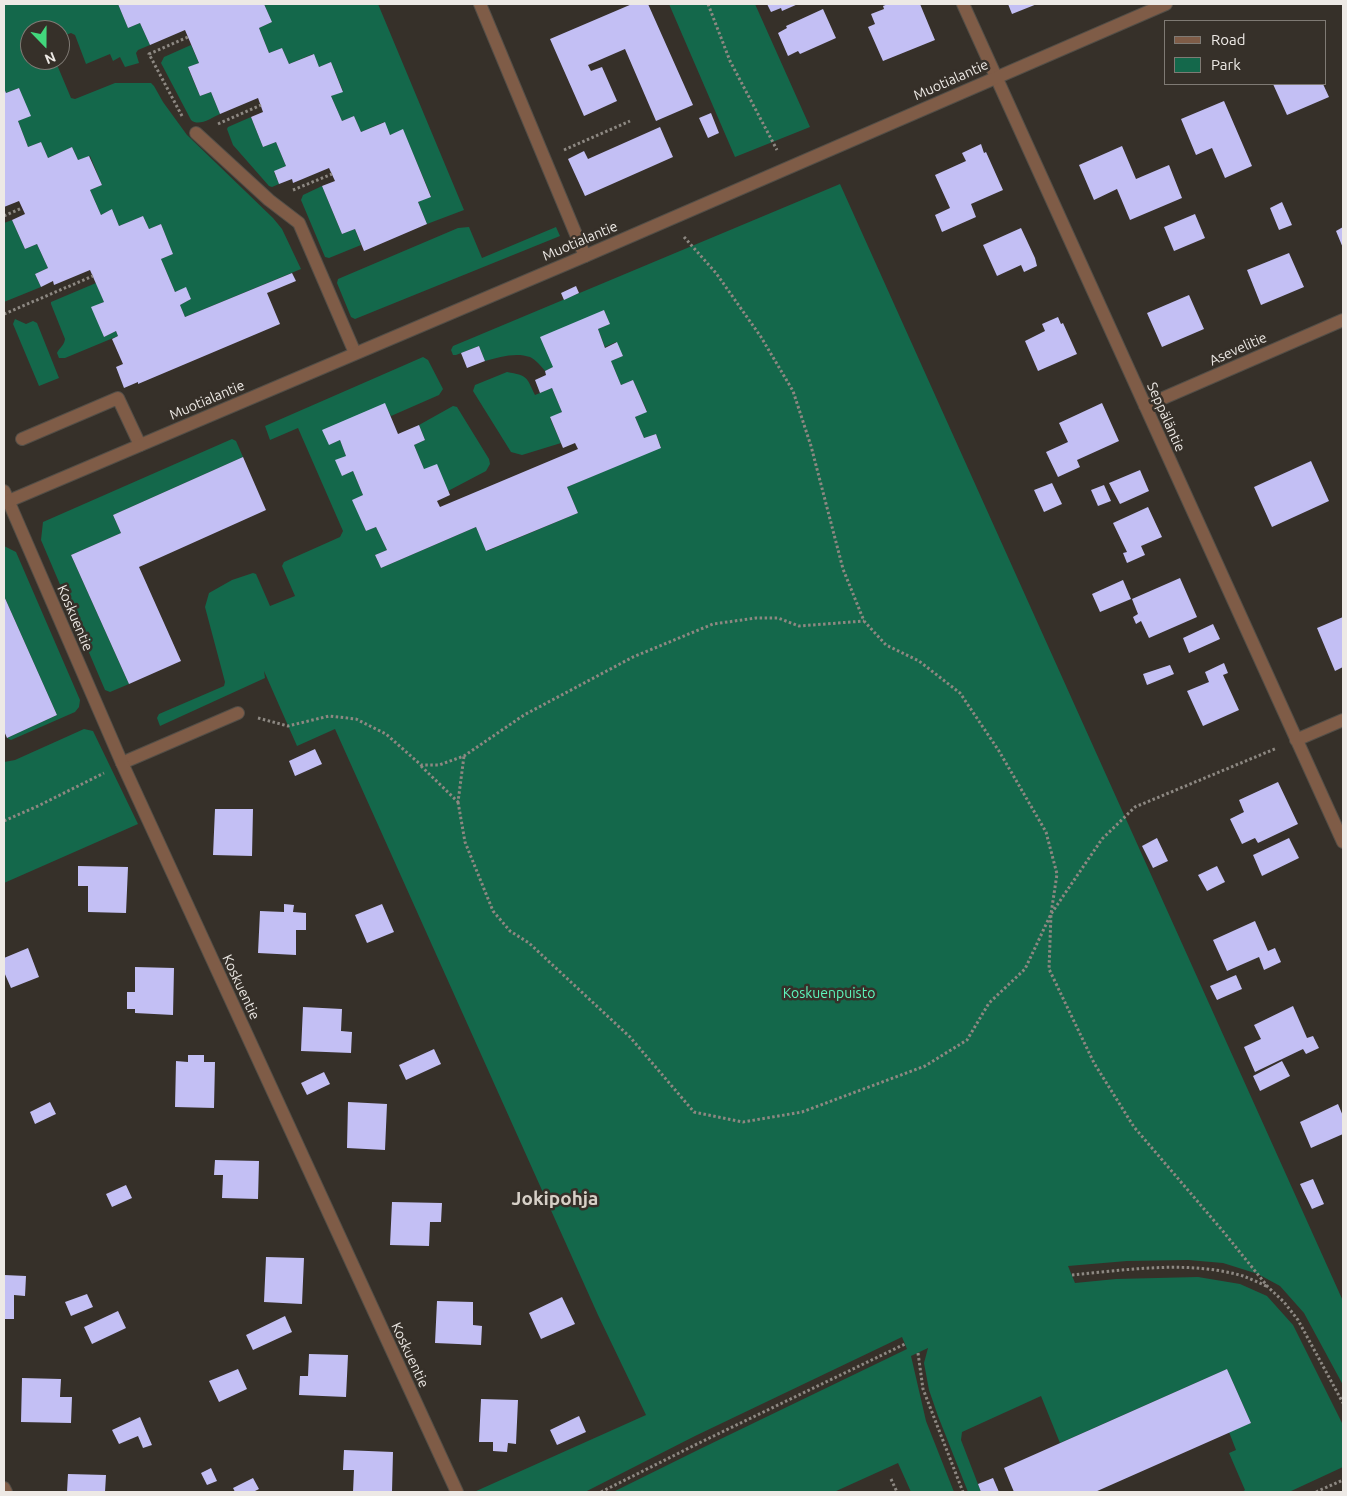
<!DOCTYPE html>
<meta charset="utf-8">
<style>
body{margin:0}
#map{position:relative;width:1347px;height:1496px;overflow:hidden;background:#363029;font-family:Ubuntu,sans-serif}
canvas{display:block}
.frame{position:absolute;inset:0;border:5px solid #ede9e5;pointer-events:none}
.legend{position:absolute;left:1164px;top:20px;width:162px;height:65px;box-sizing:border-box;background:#363029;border:1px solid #7f7a74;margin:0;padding:6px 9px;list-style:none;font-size:15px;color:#ede9e5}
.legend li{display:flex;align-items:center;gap:10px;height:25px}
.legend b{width:25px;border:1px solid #7f7a74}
.north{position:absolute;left:20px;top:20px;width:50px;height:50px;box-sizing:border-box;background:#363029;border:1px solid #7f7a74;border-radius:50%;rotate:158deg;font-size:14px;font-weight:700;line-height:20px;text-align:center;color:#ede9e5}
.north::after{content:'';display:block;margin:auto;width:18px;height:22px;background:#42d77c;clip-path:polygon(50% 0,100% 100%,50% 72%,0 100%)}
</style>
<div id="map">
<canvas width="1347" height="1496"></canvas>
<div class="frame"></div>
<ul class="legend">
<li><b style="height:6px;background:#7f5c47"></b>Road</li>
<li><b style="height:14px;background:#14684b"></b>Park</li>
</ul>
<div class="north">N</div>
</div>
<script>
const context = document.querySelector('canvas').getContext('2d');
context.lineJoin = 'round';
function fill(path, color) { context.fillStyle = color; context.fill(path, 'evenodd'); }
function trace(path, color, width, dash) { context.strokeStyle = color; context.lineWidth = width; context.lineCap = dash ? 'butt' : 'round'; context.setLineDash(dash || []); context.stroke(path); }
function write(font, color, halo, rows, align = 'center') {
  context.font = font + ' Ubuntu,sans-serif'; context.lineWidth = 5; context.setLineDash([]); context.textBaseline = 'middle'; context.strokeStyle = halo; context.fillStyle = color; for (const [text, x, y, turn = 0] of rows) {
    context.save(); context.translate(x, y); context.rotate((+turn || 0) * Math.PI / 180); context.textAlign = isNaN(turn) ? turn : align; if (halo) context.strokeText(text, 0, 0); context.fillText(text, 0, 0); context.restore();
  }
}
fill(new Path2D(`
 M4 4H118L128 28 140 23 150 45 138 50 136 53 139 63 125 67 120 57 113 61 110 54 86 64 75 35 71 33 60 37V30H30V60H55L71 98 75 99 115 83H151L154 86 163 102 187 135 273 218 282 229 301 269 185 317 180 305 191 299 186 288 175 292 161 259 173 254 161 224 149 229 143 216 119 226 112 209 101 215 90 190 102 185 90 156 78 160 72 147 48 158 41 142 28 147 18 121 30 116 19 88 6 93 4 88Z
 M264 4H378L464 210 427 224 418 202 431 196 403 130 390 135 384 122 361 132 354 116 342 121 331 96 343 91 331 62 319 67 313 54 289 64 282 48 269 53 259 28 272 22Z
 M669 4H755L810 127 735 157Z
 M191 45 199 63 188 68 200 96 211 92 220 114C211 118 199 127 191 120L161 63 164 57Z
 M251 117 263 147 276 142 286 166 274 172 279 184 272 187 269 186 233 145 227 129 228 127Z
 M840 184 1343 1301V1385L1304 1313 1280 1286 1258 1274 1223 1263 1188 1260 1127 1261 1068 1266 1075 1283 1116 1279 1198 1277 1240 1284 1267 1296 1293 1325 1343 1425V1467L1289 1492H1242L1245 1490 1229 1453 1236 1450 1229 1432 1251 1423 1227 1369 1060 1443 1041 1396 962 1432 961 1440 981 1492H968L938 1416 929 1390 924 1363 928 1348 911 1356 926 1421 954 1492H911L898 1463 834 1492H613L702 1448 907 1349 902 1337 695 1436 585 1492H474L646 1415 598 1315 335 729 297 746 264 671 265 678 160 726 157 718 159 714 224 686 225 682 205 607 209 593 232 580 253 573 256 574 270 606 295 596 282 566 284 562 340 537 343 531 298 428 270 440 265 426 423 357 428 360 443 389 439 395 391 416 385 404 329 445 340 440 346 456 342 476 353 471 363 495 353 500 366 531 376 527 387 550 375 555 381 568 476 527 487 551 578 513 567 487 661 447 656 434 644 438 635 417 647 411 633 380 621 385 611 361 623 356 616 342 605 347 598 329 610 324 604 310 553 367 545 371C541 366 536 360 530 357 516 352 499 357 485 361L479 346 456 355H453L451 350 453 346Z
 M322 186 342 234 355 229 361 245 329 258 325 257 301 200 303 195Z
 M12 220 25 249 37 244 48 268 35 274 41 287 4 302V223Z
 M469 227 482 258 556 227 560 236 355 319 351 317 337 283 338 279 458 228Z
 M96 283 104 302 92 307 104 337 116 331 118 336 65 358H59L57 353C59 348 64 346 65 339L51 304V302Z
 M15 319 26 324 33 321 37 323 59 378 39 386 13 324Z
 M507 372C528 376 526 376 535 395L552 388 562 412 550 418 561 443 522 455 511 452 473 391 475 385Z
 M453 406 457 407 489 459 490 464 486 471 448 491 424 469 414 445 425 440 419 425Z
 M232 439 236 441 243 457 113 515 121 533 71 555 129 684 110 692 105 690 41 540 43 522Z
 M4 546 16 552 80 700 79 707 75 712 11 740 7 738 57 715 4 596Z
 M84 729 93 731 138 824 4 883V762L15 760Z`), '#14684b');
fill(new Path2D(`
 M118 4H264L272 22 259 28 269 53 282 48 289 64 314 54 319 67 331 62 343 92 331 96 342 121 354 116 361 132 385 122 390 135 403 129 431 197 418 202 427 224 364 251 355 229 342 234 322 186 335 181 329 168 293 183 292 179 279 184 274 171 286 166 276 142 263 147 251 117 263 112 258 98 220 114 211 92 200 96 188 67 199 63 185 30 150 45 140 23 128 28Z
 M632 4H648L693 105 656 121 625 49 588 65 591 71 602 67 617 101 584 116 550 39Z
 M767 4H798L782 11 781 8 771 12Z
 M888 4H920L935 40 883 61 868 27 875 24 871 14 884 9 883 6Z
 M1008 4H1037L1012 14Z
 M823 9 836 38 800 54 798 51 788 56 778 33 787 28 786 26Z
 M1273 84H1323L1329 97 1287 115Z
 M4 88 6 93 19 88 31 116 18 121 28 147 41 142 48 158 72 147 78 160 89 156 102 185 90 190 101 215 112 209 119 226 143 216 149 229 161 224 173 254 161 259 175 292 186 287 191 299 180 305 185 317 292 273 296 281 267 293 280 324 138 384V382L124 388 116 367 123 364 112 339 118 336 116 331 104 337 91 307 104 302 90 270 54 285 53 281 41 287 35 274 48 268 37 244 25 249 12 220 25 214 19 201 4 207Z
 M1224 101 1252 166 1225 178 1212 148 1196 155 1181 119Z
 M711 113 719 133 708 138 699 118Z
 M660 127 673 157 585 196 568 159 584 151 588 159Z
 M981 144 984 153 986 152 1003 190 971 204 976 217 942 232 935 215 950 208 935 175 966 161 962 153Z
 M1122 146 1136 179 1169 165 1182 198 1130 220 1117 189 1094 200 1079 165Z
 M1282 202 1292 225 1279 230 1270 208Z
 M1195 214 1205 238 1174 251 1164 227Z
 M1343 227V248L1336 231Z
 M1021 228 1035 258 1037 266 1024 272 1021 265 997 276 983 245Z
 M1289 253 1304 287 1261 305 1247 270Z
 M576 286 579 293 564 300 561 293Z
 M1189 295 1204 329 1162 347 1147 313Z
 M604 310 610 324 598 329 605 348 617 342 623 356 611 361 621 385 633 380 647 412 635 417 644 438 656 434 661 448 567 487 578 513 486 551 476 527 381 568 375 555 387 550 376 527 366 531 352 500 363 495 353 471 342 476 335 460 346 456 340 440 329 445 322 430 385 403 398 434 419 425 425 440 414 445 424 469 437 464 450 495 437 501 440 507 578 449 575 443 563 448 550 417 562 412 552 388 540 393 535 380 546 375 545 371 553 367 540 337Z
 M1058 317 1061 324 1063 323 1077 354 1038 371 1025 341 1045 331 1042 324Z
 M479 346 485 361 467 368 461 353Z
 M1102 403 1119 441 1077 460 1080 467 1058 477 1046 452 1068 442 1059 423Z
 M243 457 266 510 139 567 181 661 129 684 71 555 121 533 113 515Z
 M1311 461 1329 501 1272 527 1254 487Z
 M1140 470 1149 491 1120 504 1109 483Z
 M1052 483 1062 504 1044 512 1034 490Z
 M1104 485 1111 501 1098 506 1091 490Z
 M1148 507 1162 537 1141 546 1145 555 1127 563 1123 553 1127 552 1113 523Z
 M1180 578 1197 617 1149 638 1141 621 1136 624 1133 617 1138 614 1132 599Z
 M1123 580 1131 599 1100 612 1092 594Z
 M4 596 57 715 7 738 4 731Z
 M1343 617V667L1335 671 1317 628Z
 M1213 624 1220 639 1189 653 1183 638Z
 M1224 663 1228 673 1223 675 1239 710 1203 726 1187 691 1209 682 1205 672Z
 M1170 665 1174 674 1147 685 1143 674Z
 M315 749 322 764 295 776 289 761Z
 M1278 782 1298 824 1258 843 1255 838 1242 844 1230 819 1244 812 1239 800Z
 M215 809H253L252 856 213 855Z
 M1157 838 1168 861 1153 868 1142 846Z
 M1289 838 1299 858 1262 876 1253 855Z
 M78 866 128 867 126 913 88 912V886H78Z
 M1217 866 1225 882 1207 891 1198 875Z
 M284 904 294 905 293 912 306 913V930H296V955L258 953 260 911 284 912Z
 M382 904 394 932 367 943 355 915Z
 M1255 921 1268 951 1275 948 1281 962 1264 970 1259 957 1227 971 1213 940Z
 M28 948 39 977 11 988 4 972V958Z
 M135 967 174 968 173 1015 135 1013V1009H127V992H135Z
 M1236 975 1242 989 1217 1000 1210 986Z
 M1293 1006 1307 1038 1313 1036 1319 1048 1306 1054 1303 1049 1255 1072 1244 1047 1261 1039 1254 1025Z
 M303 1007 342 1009 341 1031 352 1032 351 1053 301 1051Z
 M434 1049 441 1064 406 1080 399 1065Z
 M188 1055H204V1062H215L214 1108 175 1107 176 1061 188 1062Z
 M1282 1061 1290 1076 1260 1091 1253 1076Z
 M324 1072 330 1084 307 1095 301 1083Z
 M50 1102 56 1114 35 1124 30 1112Z
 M348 1102 387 1104 385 1150 347 1148Z
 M1338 1104 1343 1116V1134L1311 1148 1300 1122Z
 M215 1160 259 1161 258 1199 222 1198 223 1175H214Z
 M1313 1179 1324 1204 1312 1209 1300 1184Z
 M126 1185 132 1198 112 1207 106 1194Z
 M392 1202 442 1203 441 1222H430L429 1246 390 1245Z
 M266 1257 304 1258 302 1304 264 1302Z
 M4 1275 26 1276 25 1296 14 1295V1319H4Z
 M87 1294 93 1307 71 1316 65 1302Z
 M562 1297 575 1324 541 1339 529 1313Z
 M437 1301 473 1302V1325L482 1326 481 1345 435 1343Z
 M118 1311 126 1328 92 1344 84 1327Z
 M285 1316 292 1332 253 1350 246 1335Z
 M309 1354 348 1355 346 1397 299 1395 300 1376H308Z
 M238 1369 247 1389 219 1402 209 1381Z
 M1227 1369 1251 1423 1095 1492H1014L1004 1468Z
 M22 1378 61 1379 60 1397H72L71 1423 21 1422Z
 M481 1399 518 1400 516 1444 508 1443 507 1452 493 1451V1442H479Z
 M579 1416 586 1432 557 1445 550 1430Z
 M140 1417 152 1445 143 1448 138 1436 119 1444 112 1430Z
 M344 1450 393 1452 392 1492H353L354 1470H343Z
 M211 1468 217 1481 207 1485 201 1473Z
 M68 1474 106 1475 105 1492H67Z
 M253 1478 259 1489 253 1492H235L233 1488Z
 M993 1478 999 1492H981L978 1484Z`), '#c3bff4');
const service = new Path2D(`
 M480 4 585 256
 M196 133 269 200 299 223 355 353
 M22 439 118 398 140 445
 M122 763 238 713`);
const minor = new Path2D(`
 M963 4 1343 842
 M1145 406 1343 320
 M4 491 122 763 457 1492
 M1296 740 1343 720
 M4 1488 6 1492`);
const tertiary = new Path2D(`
 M4 503 585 256 1166 4`);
trace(service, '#534e47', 14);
trace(minor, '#534e47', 14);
trace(tertiary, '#534e47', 14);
trace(new Path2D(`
 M708 4 730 61 777 150
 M182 116 149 54 188 37
 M218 124 261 105
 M564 150 630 121
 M293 190 332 174
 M4 216 22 208
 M684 237 716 273 761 337 793 391 811 446 843 569 864 621 886 645 919 661 960 693 999 751 1046 832 1057 874 1051 914 1049 969 1094 1063 1134 1127 1222 1230 1268 1287 1284 1302 1298 1320 1343 1403
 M4 314 93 276
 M258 718 288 726 329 716 356 719 386 734 421 765H439L464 756 524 715 633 657 713 624 756 618H778L799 626 864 621
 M421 766 458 802 464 756
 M458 802 465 842 493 911 510 931 529 943 630 1037 694 1112 743 1122 802 1112 925 1066 967 1040 989 1003 1025 969 1051 914 1102 839 1135 807 1277 748
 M4 821 40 805 104 773
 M1072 1275C1126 1270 1189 1260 1243 1276 1251 1279 1260 1283 1268 1287
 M918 1353 923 1389 963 1492
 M891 1479 897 1492
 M601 1492 699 1443 905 1344
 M1316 1492 1343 1480`), '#8d8882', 3, [2.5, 2.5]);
trace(service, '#7f5c47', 12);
trace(minor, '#7f5c47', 12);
trace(tertiary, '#7f5c47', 12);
write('14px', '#ede9e5', '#363029', [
 ["Muotialantie",951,80,-24],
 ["Muotialantie",580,241,-23],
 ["Asevelitie",1238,349,-24],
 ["Muotialantie",207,400,-23],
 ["Seppäläntie",1166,417,66],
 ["Koskuentie",75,618,67],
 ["Koskuentie",241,987,65],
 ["Koskuentie",410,1355,65]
]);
write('14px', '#5df6bc', '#363029', [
 ["Koskuenpuisto",829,993]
]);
write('bold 19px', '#d7d0c7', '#363029', [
 ["Jokipohja",555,1199]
]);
</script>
